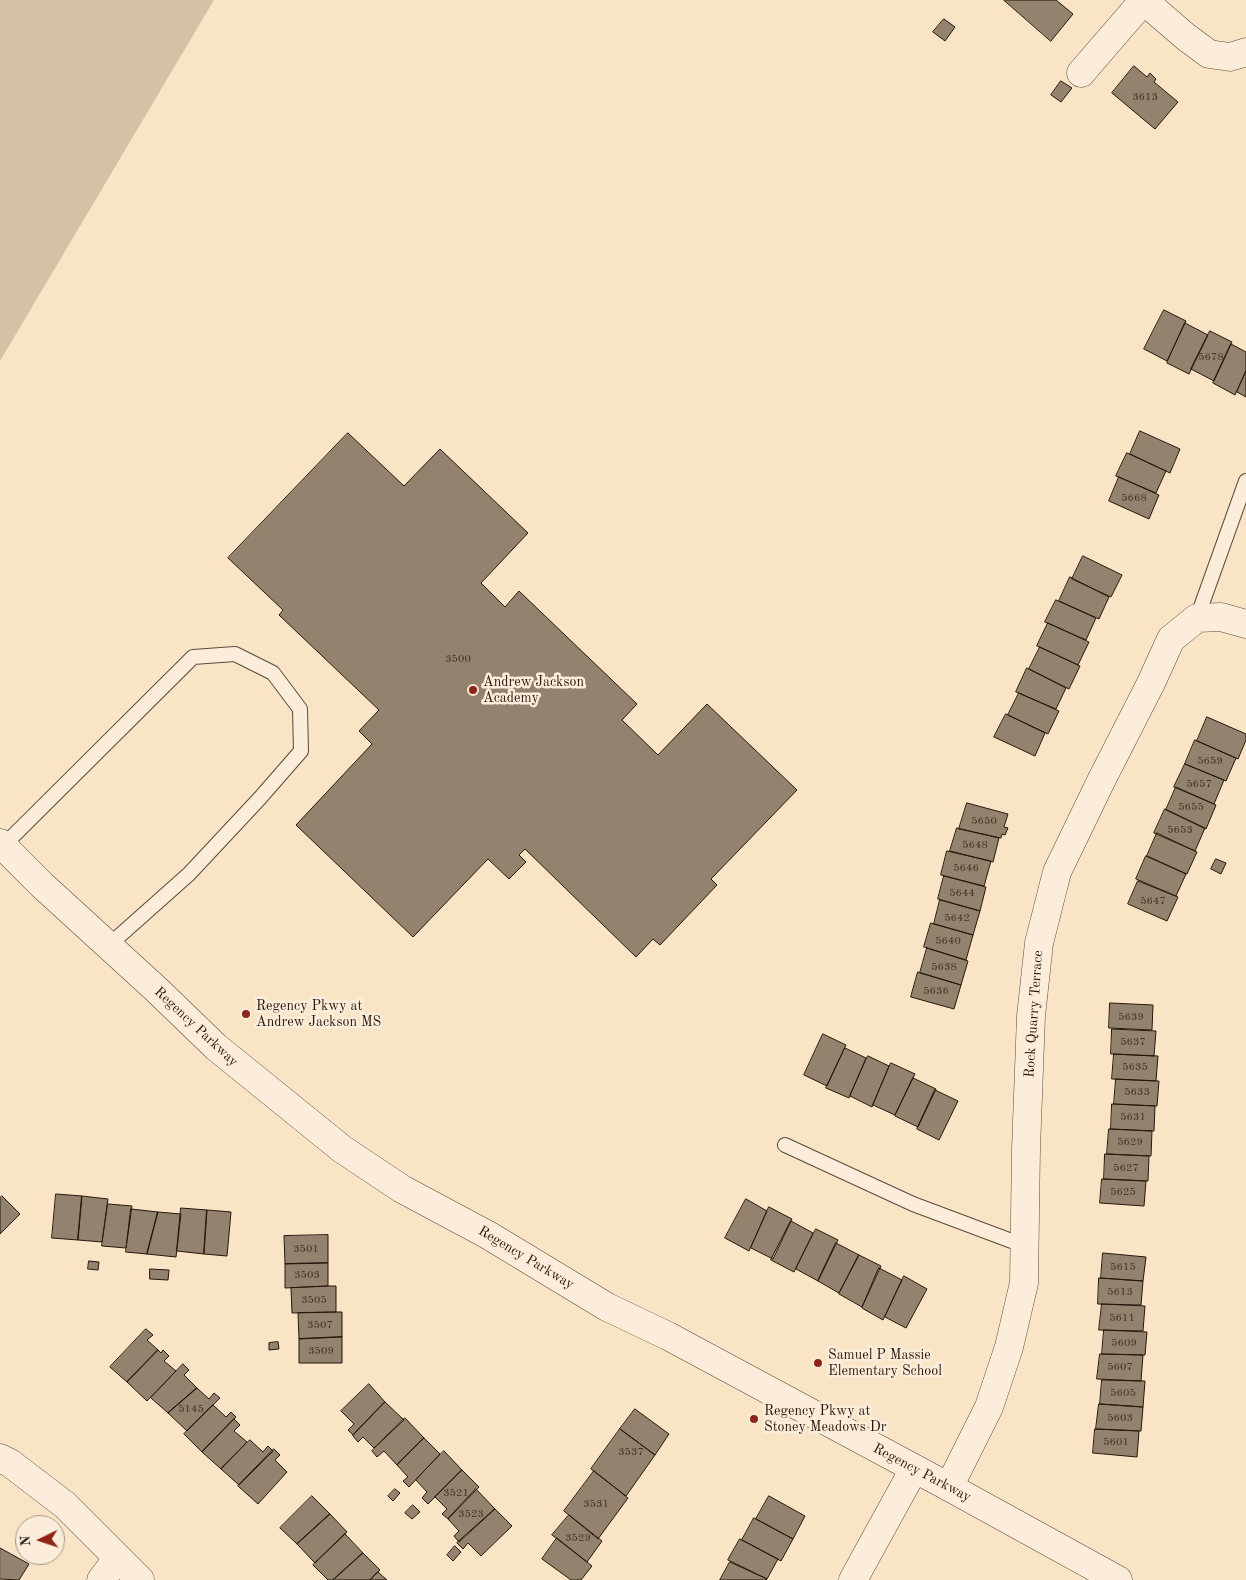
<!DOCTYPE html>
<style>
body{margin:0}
#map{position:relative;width:1246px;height:1580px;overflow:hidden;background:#f9e4c6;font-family:"Old Standard TT",serif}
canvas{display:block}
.north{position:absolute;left:15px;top:1515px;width:50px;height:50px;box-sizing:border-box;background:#fbedda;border:1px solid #a59788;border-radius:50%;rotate:266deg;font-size:14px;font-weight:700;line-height:20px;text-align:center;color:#25170c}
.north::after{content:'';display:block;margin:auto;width:18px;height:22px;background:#8f2418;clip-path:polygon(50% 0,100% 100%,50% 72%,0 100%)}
</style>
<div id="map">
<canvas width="1246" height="1580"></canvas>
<div class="north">N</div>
</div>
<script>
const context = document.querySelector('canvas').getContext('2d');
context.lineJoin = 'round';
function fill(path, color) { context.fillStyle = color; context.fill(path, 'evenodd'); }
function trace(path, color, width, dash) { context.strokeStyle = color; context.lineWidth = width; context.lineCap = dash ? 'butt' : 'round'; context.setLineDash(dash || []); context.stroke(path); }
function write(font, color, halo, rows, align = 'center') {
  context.font = font + ' "Old Standard TT",serif'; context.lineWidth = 5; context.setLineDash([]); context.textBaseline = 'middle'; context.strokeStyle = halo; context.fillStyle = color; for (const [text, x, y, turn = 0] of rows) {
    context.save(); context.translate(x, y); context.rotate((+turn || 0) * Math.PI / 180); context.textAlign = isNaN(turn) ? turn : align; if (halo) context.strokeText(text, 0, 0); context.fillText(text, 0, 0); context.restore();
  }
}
fill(new Path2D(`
 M0 0H214L0 361Z`), '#d5c1a6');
const building = new Path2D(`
 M1004 0H1056L1073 14 1051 41Z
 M944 19 955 27 945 41 933 32Z
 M1134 66 1147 77 1150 73 1156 79 1154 82 1178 102 1155 129 1112 93Z
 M1061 81 1072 88 1061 102 1051 95Z
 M1164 310 1186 321 1167 361 1144 349Z
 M1185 323 1208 335 1189 374 1167 363Z
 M1210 331 1232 342 1214 381 1191 369Z
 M1231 344 1246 352V371L1235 395 1213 383Z
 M1246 371V397L1237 392Z
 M1140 431 1180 449 1170 473 1130 454Z
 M348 433 404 486 440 449 528 533 481 583 505 607 519 591 637 704 622 720 658 755 707 704 797 790 711 879 717 885 660 945 653 939 636 957 525 849 519 855 526 862 509 879 488 859 413 937 296 825 372 744 359 731 379 710 279 615 283 610 228 558Z
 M1127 453 1166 471 1156 493 1116 476Z
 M1119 477 1159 495 1149 519 1109 501Z
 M1083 556 1122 575 1111 597 1072 579Z
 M1070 577 1109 597 1099 619 1059 601Z
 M1056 600 1096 618 1086 640 1045 622Z
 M1048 623 1089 642 1078 665 1037 646Z
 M1040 647 1080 666 1069 689 1029 669Z
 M1027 668 1066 688 1056 709 1016 692Z
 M1019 693 1059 711 1048 734 1008 715Z
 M1006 714 1045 733 1035 756 994 737Z
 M1207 717 1246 734V740L1238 759 1197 741Z
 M1195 740 1236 758 1226 781 1185 764Z
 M1185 764 1224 780 1214 804 1174 787Z
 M1176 787 1216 805 1206 829 1166 810Z
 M967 803 1008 814 1004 827 1008 828 1005 835 1002 834 1001 838 959 829Z
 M1165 809 1205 828 1195 851 1154 833Z
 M957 828 999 838 993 862 950 851Z
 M1157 833 1197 852 1187 874 1147 856Z
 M947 851 991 861 984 886 941 875Z
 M1146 856 1186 874 1176 896 1136 879Z
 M1216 859 1226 863 1221 874 1211 869Z
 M944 876 986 887 980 911 938 899Z
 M1138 881 1178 897 1167 921 1128 904Z
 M940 900 980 911 973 935 934 924Z
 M931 923 973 935 966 960 924 947Z
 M927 948 968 961 961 985 920 973Z
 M918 972 961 985 954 1009 911 997Z
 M1110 1003 1153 1005 1152 1030 1109 1028Z
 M1112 1029 1156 1031 1154 1056 1111 1054Z
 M823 1034 846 1045 827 1086 804 1075Z
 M845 1048 866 1058 849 1098 826 1088Z
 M1114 1054 1158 1056 1156 1081 1112 1079Z
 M868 1056 889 1066 872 1107 850 1096Z
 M891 1063 915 1074 895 1115 873 1105Z
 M913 1078 936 1089 918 1127 895 1116Z
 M1116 1079 1159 1081 1157 1106 1114 1104Z
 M935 1090 958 1101 939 1140 917 1129Z
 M1112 1104 1155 1106 1154 1131 1111 1129Z
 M1109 1129 1152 1131 1151 1156 1107 1154Z
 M1105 1154 1149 1156 1148 1181 1104 1179Z
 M1102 1179 1146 1181 1144 1206 1100 1203Z
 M56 1194 82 1196 78 1240 52 1238Z
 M2 1196 20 1214 0 1234V1198Z
 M82 1196 108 1199 102 1242 78 1240Z
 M746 1199 767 1211 749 1251 725 1238Z
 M108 1204 132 1206 126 1248 102 1246Z
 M769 1207 792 1219 773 1259 751 1248Z
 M181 1208 207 1210 204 1254 177 1251Z
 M131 1209 158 1212 147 1254 126 1252Z
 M207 1210 231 1212 227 1256 204 1254Z
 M158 1212 181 1214 176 1257 147 1254Z
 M791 1221 813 1233 794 1272 771 1260Z
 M816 1229 838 1240 818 1281 796 1269Z
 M328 1235V1263L285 1264 284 1236Z
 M836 1243 859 1255 839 1293 818 1281Z
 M1103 1253 1146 1257 1143 1281 1101 1278Z
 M859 1255 881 1266 862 1307 839 1294Z
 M89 1261 99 1262 98 1270 88 1269Z
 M328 1263V1286L285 1288V1264Z
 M879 1268 902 1280 883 1320 862 1308Z
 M150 1269 169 1270 168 1280 150 1279Z
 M904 1276 927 1289 906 1328 885 1317Z
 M1099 1278 1143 1281 1141 1305 1098 1304Z
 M328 1286H336V1312L292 1313 291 1288Z
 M1102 1304 1145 1306 1143 1331 1099 1330Z
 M336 1312H342V1337L299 1339 298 1313Z
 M146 1329 153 1335 147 1340 158 1350 127 1382 110 1367Z
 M1104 1330 1147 1332 1145 1355 1102 1354Z
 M342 1337V1363H299V1339Z
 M278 1342 279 1349 269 1350V1343Z
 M158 1350 161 1353 163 1350 169 1356 164 1361 176 1371 147 1401 127 1382Z
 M1100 1354 1143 1355 1141 1381 1097 1379Z
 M183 1364 189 1370 184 1375 197 1388 168 1413 151 1398Z
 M1102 1380 1145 1381 1143 1407 1100 1404Z
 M369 1384 385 1402 353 1435 348 1430 354 1424 341 1411Z
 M197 1388 209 1399 214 1393 220 1398 187 1431 168 1413Z
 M385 1402 404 1420 374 1448 363 1437 358 1442 353 1436V1435Z
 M1099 1404 1143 1407 1141 1431 1096 1429Z
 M213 1405 226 1417 231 1412 236 1417 202 1452 184 1434Z
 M635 1409 669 1434 655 1455 620 1429Z
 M405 1418 424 1438 397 1465 384 1451 377 1457 372 1451Z
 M234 1419 240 1425 234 1431 247 1442 221 1469 202 1452Z
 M620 1429 655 1455 626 1496 591 1469Z
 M1095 1429 1139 1431 1137 1457 1093 1453Z
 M424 1438 440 1454 409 1487 403 1481 408 1477 397 1465Z
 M250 1440 263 1452 268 1446 273 1451 239 1485 221 1469Z
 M274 1449 280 1455 275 1460 287 1472 258 1504 238 1486Z
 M444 1451 462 1470 428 1504 422 1498 427 1492 416 1480Z
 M462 1470 479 1487 448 1519 442 1514 447 1509 435 1497Z
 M594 1471 628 1498 598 1539 564 1511Z
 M395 1489 400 1493 393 1501 388 1496Z
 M476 1489 495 1509 459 1542 454 1536 459 1531 448 1519Z
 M312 1496 330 1514 297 1544 280 1528Z
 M769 1496 805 1516 793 1539 756 1519Z
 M413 1505 420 1512 412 1519 405 1513Z
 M495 1509 512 1526 481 1556 468 1543 463 1549 457 1543Z
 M330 1514 347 1532 315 1563 297 1544Z
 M569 1515 602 1541 587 1562 552 1535Z
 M754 1518 793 1539 781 1561 742 1540Z
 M345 1534 363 1553 333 1580H328L313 1565Z
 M557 1538 592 1566 581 1580H571L542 1559Z
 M740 1539 778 1559 767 1579 728 1560Z
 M455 1546 461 1552 453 1561 447 1555Z
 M0 1548 29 1564 19 1580 0 1579Z
 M363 1553 380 1570 370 1580H333Z
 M730 1562 767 1579 766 1580H720Z
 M378 1572 387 1580H370Z`);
fill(building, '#93826d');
trace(building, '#25170c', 1);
const service = new Path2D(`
 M1197 618 1246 481
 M3 846 193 657 235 654 273 673 300 709 301 751 260 798 189 874 108 946
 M785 1145 913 1204 1025 1246`);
const minor = new Path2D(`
 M1143 0 1186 37 1209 54 1230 57 1246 52
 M1081 73 1144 0
 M949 1487 989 1407 1009 1347 1024 1283 1026 1149 1031 1016 1039 943 1057 872 1101 781 1151 683 1171 639 1197 618 1221 617 1246 624
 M101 1580 118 1558
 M853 1580 914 1469`);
const tertiary = new Path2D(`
 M0 843 42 885 157 990 216 1047 342 1149 402 1189 488 1235 607 1307 668 1336 949 1487 1118 1580
 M0 1458 10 1463 65 1505 140 1580`);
trace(service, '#5a4a3a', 16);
trace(minor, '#5a4a3a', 29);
trace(tertiary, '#5a4a3a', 29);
trace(service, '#fbedda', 14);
trace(minor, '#fbedda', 28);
trace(tertiary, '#fbedda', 28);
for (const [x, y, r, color] of [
 [473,690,5,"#8f2418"],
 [246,1014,5,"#8f2418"],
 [818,1363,5,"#8f2418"],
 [754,1419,5,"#8f2418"]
]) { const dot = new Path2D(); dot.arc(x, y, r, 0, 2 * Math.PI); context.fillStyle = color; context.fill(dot); trace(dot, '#fbedda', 2); }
write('11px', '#403224', null, [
 ["3613",1145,97],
 ["5678",1211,357],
 ["5668",1134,498],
 ["3500",458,659],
 ["5659",1210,761],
 ["5657",1199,784],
 ["5655",1191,807],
 ["5650",984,821],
 ["5653",1180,830],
 ["5648",975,845],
 ["5646",966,868],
 ["5644",962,893],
 ["5647",1153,901],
 ["5642",957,918],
 ["5640",948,941],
 ["5638",944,967],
 ["5636",936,991],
 ["5639",1131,1017],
 ["5637",1133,1042],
 ["5635",1135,1067],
 ["5633",1137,1092],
 ["5631",1133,1117],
 ["5629",1130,1142],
 ["5627",1126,1168],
 ["5625",1123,1192],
 ["3501",306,1249],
 ["5615",1123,1267],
 ["3503",307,1275],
 ["5613",1120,1292],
 ["3505",314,1300],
 ["5611",1122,1318],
 ["3507",320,1325],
 ["5609",1124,1343],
 ["3509",321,1351],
 ["5607",1120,1367],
 ["5605",1123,1393],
 ["5145",191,1409],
 ["5603",1120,1418],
 ["5601",1116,1442],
 ["3537",631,1452],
 ["3521",456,1493],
 ["3531",596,1504],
 ["3523",471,1514],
 ["3529",578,1538]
]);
write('14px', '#25170c', '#fbedda', [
 ["Andrew Jackson",483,682],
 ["Academy",483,698],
 ["Regency Pkwy at",256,1006],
 ["Andrew Jackson MS",256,1022],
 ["Samuel P Massie",828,1355],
 ["Elementary School",828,1371],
 ["Regency Pkwy at",764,1411],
 ["Stoney Meadows Dr",764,1427]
], 'left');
write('14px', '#25170c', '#fbedda', [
 ["Rock Quarry Terrace",1034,1014,-86],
 ["Regency Parkway",196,1027,43],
 ["Regency Parkway",526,1258,31],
 ["Regency Parkway",922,1473,28]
]);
</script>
